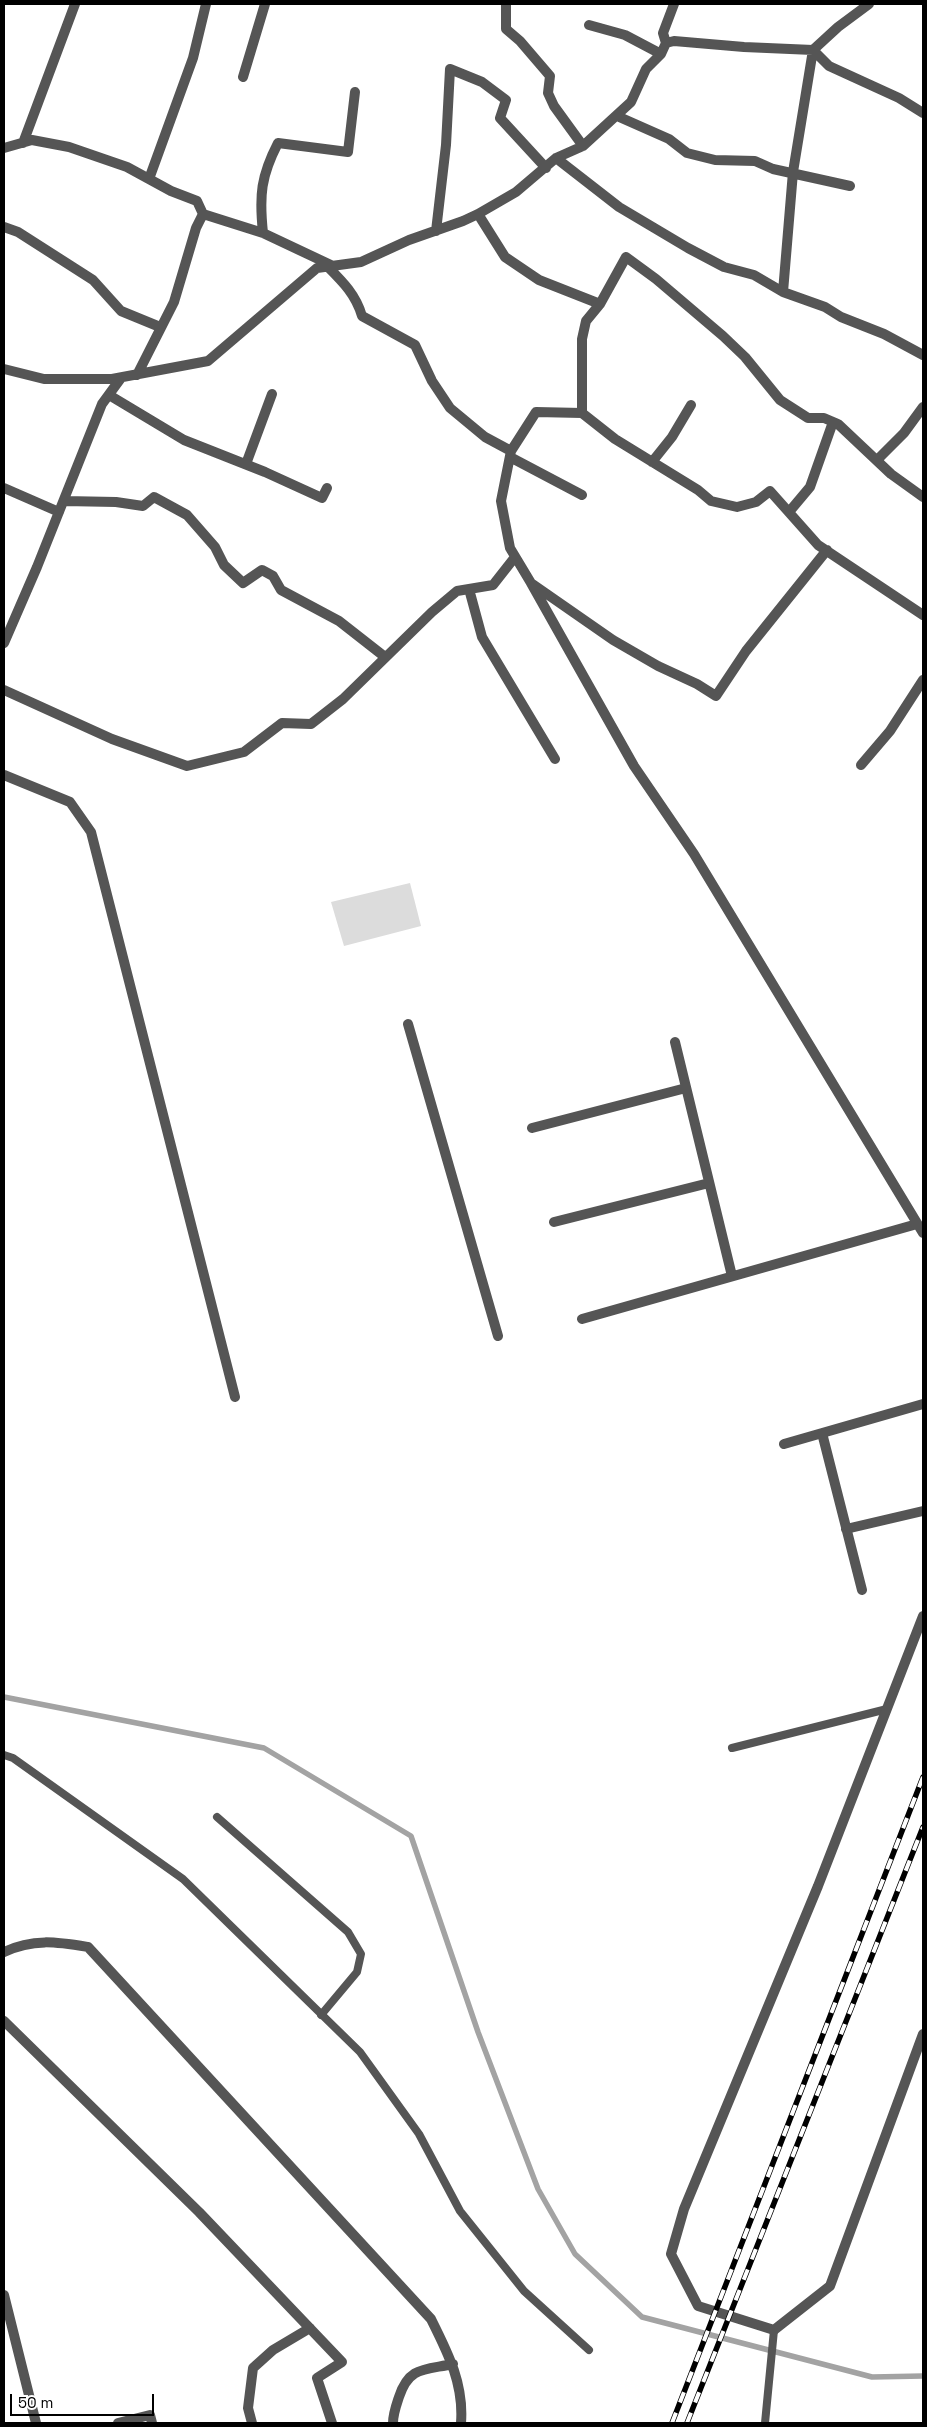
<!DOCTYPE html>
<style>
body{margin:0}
#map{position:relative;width:927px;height:2427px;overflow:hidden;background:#fff;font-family:"Space Grotesk",sans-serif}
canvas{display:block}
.frame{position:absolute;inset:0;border:5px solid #000;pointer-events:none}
.scale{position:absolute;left:10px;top:2394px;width:144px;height:22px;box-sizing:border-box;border:2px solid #000;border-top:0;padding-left:6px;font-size:15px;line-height:18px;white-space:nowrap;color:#000;-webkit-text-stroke:4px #fff;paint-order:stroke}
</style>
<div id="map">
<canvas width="927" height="2427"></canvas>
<div class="frame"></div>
<div class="scale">50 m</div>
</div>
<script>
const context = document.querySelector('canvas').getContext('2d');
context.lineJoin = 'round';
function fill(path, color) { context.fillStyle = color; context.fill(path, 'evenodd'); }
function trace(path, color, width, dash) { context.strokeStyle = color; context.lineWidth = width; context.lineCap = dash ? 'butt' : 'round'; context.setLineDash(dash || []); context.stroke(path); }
fill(new Path2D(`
 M410 883 421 926 344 946 331 902Z`), '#dcdcdc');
trace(new Path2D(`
 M4 1697 264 1748 411 1836 478 2032 538 2189 575 2254 642 2317 872 2377 923 2376`), '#a3a3a3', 5.5);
trace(new Path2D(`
 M732 1748 887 1709
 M4 1755 13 1758 183 1879 360 2052 419 2134 460 2211 524 2291 589 2350
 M217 1817 348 1932 361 1954 357 1972 321 2015
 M765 2423 774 2330`), '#555', 8);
trace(new Path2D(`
 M506 4V29L520 41 550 76 548 93 554 106 583 146
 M589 25 625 35 661 54
 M666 43 674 41 744 47 813 50 838 27 869 4
 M813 50 829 66 899 98 923 113
 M243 77 265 4
 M617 116 669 139 687 153 715 160 755 161 773 169 850 186
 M23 143 75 4
 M4 148 32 140 69 147 127 167 171 191 197 201 203 214 263 233 333 266
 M556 158 619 207 688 248 724 267 754 275 783 292 825 307 841 317 884 334 923 355
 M149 179 193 58 206 4
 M478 214 505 257 539 280 600 304
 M4 227 18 232 93 280 121 311 160 327
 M436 231 446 145 450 69 482 82 506 100 500 118 546 168
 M263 233C259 195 261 176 278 143L348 152 355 92
 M328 267C343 282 356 295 362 316L415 345 432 381 450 408 485 437 511 451
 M783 292 793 172 813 50
 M4 369 44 379H112L208 361 317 268 361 262 409 240 463 221 478 214 516 192 556 158 583 146 631 102 646 69 661 54 666 43 663 33 674 4
 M137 375 174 302 196 228 203 214
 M109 395 184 440 265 472 322 498 327 488
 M582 413 536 412 511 451 501 501 510 548 531 583 613 640 658 666 697 684 716 696 746 651 827 550
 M510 457 582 495
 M877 460 904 433 923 407
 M652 462 672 437 691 405
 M246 464 272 394
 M4 488 59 512
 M923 497 891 474 838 424 824 418H808L780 400 745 357 723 336 656 279 626 257 600 304 586 321 582 339V413L615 439 698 490 711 501 737 507 756 502 770 491 818 545 923 615
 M64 501 116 502 143 506 154 497 187 515 215 547 224 565 243 583 262 570 273 576 281 590 339 621 385 657
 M789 512 810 487 833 422
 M531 583 634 766 694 854 923 1233
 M469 589 482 637 555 759
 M4 643 37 567 102 404 121 378
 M4 690 112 739 187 766 244 752 282 723 311 724 343 699 432 612 457 591 493 585 515 557
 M861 765 890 731 923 680
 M4 775 70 802 91 832 235 1397
 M408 1024 498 1336
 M675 1042 732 1276
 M532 1128 686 1088
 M554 1222 709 1183
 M582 1319 917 1224
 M822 1433 862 1590
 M784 1444 923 1404
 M846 1529 923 1511
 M923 1616 818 1886 684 2209 671 2254 698 2306 774 2330 830 2286 923 2034
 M4 1952C33 1938 57 1942 88 1947L431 2319C448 2353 464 2384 461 2423
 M4 2021 199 2212 342 2362 317 2378 332 2423
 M4 2295 36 2423
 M118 2423 150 2415 152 2423
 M252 2423 248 2408 253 2368 273 2350 310 2328
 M393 2423C393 2414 396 2406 399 2397 409 2366 425 2370 453 2364`), '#555', 10);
const rail = new Path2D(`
 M672 2423 923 1777
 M687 2423 923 1827`);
trace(rail, '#000', 5.5);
trace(rail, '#fff', 4, [11]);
</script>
